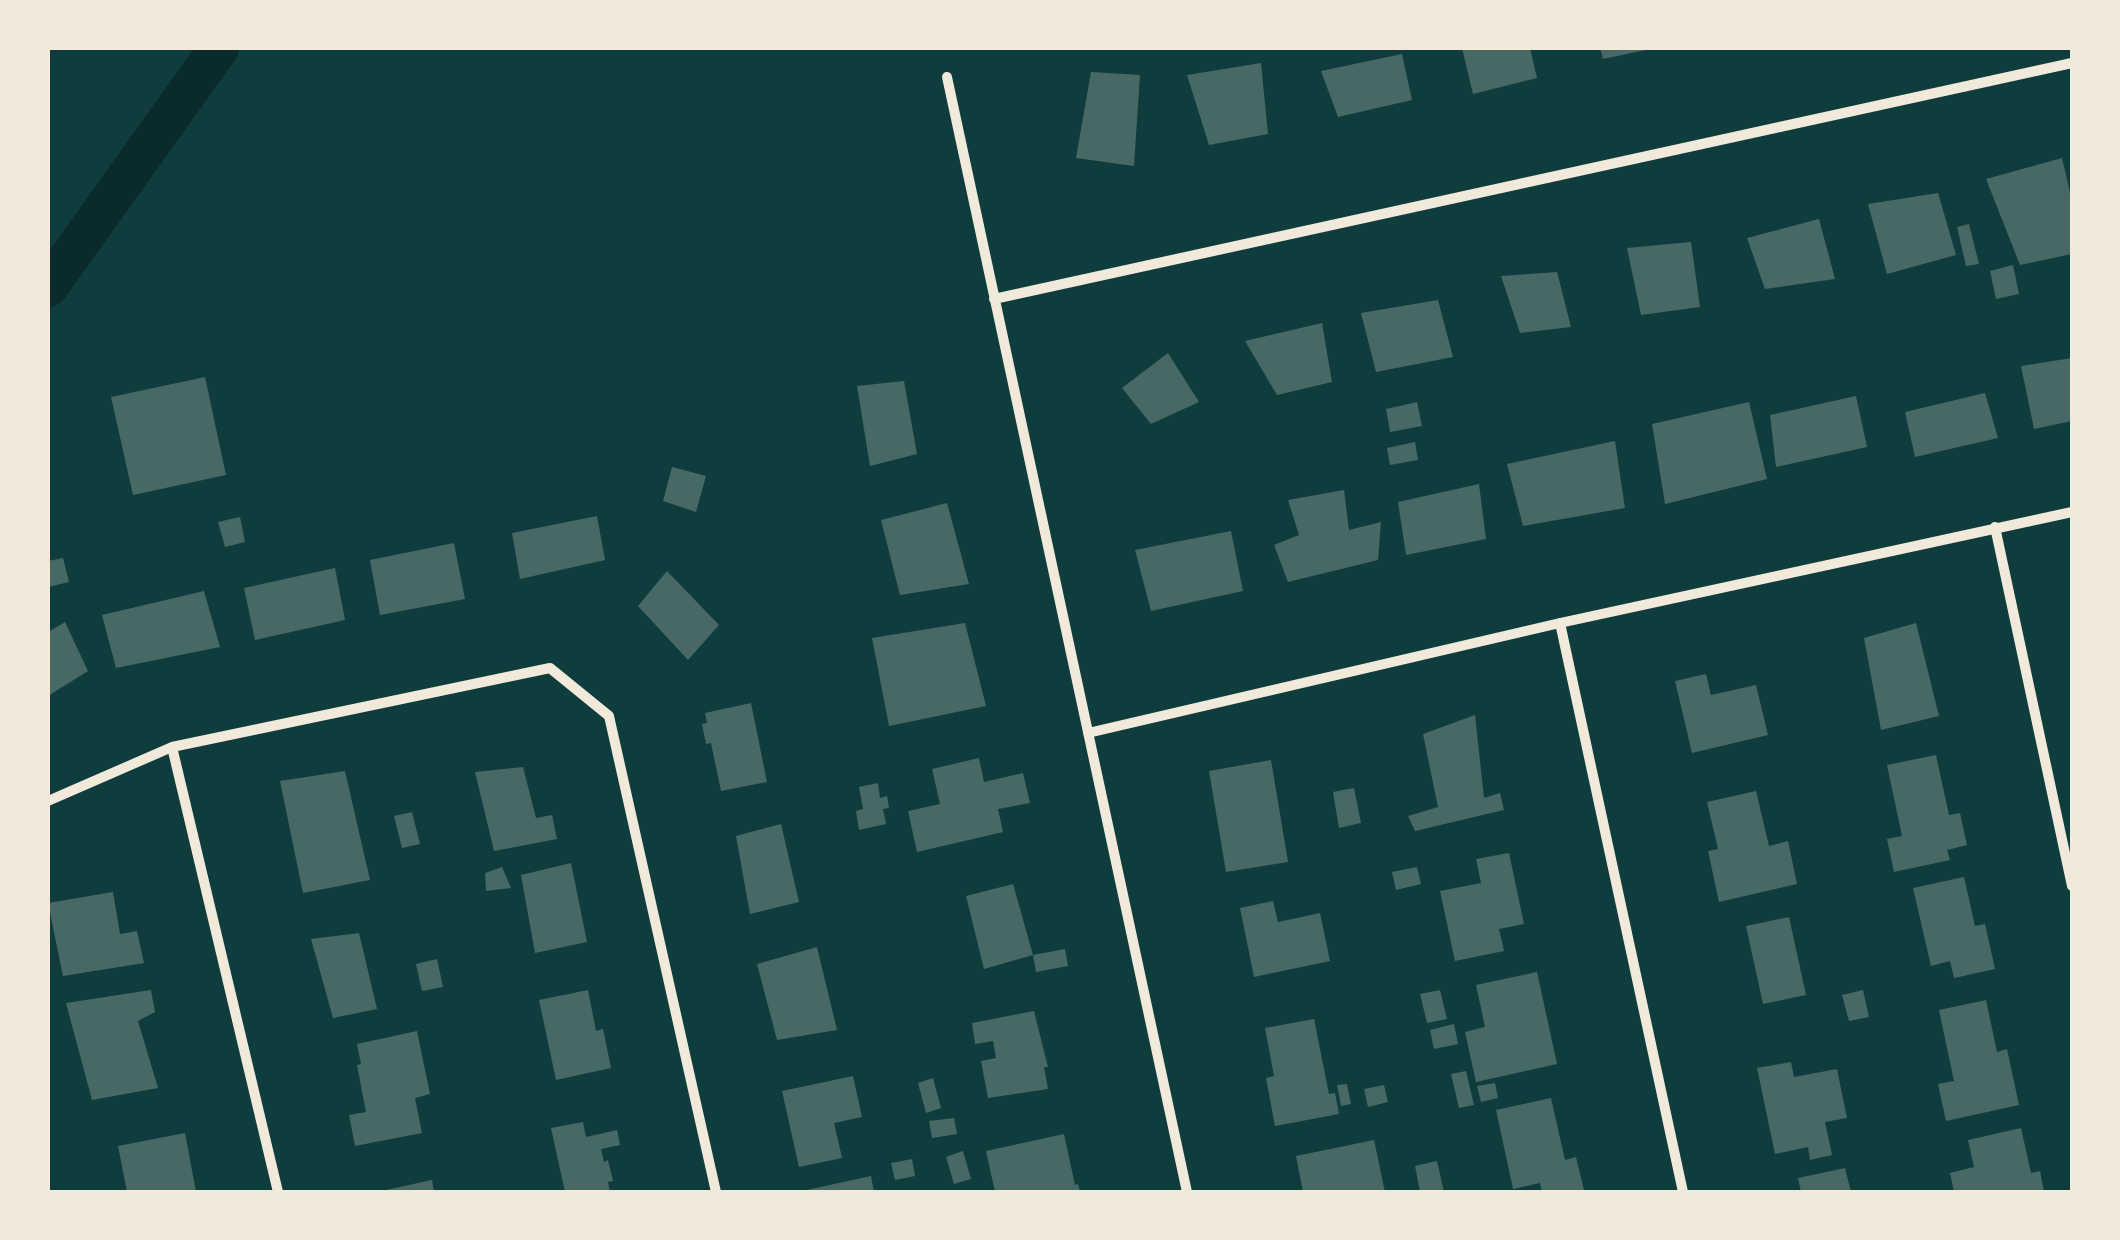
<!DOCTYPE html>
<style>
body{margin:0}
#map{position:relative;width:2120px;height:1240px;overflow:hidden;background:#0f3d3e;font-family:Mulish,sans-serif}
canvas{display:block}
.frame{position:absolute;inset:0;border:50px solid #f1e9da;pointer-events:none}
</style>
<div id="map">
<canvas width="2120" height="1240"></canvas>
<div class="frame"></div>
</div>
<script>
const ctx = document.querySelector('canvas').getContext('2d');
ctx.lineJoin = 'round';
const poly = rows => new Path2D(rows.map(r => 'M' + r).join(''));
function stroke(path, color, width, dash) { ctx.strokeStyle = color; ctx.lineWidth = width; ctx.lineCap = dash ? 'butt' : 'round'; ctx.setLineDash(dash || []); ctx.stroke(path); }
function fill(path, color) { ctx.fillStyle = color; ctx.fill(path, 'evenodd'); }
stroke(poly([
 [48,287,219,48]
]), '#0a2a2b', 40);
fill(poly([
 [1462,48,1530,48,1537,78,1473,94],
 [1600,48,1649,48,1650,49,1603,59],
 [1402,54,1412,100,1338,117,1321,71],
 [1261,63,1268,134,1209,145,1187,75],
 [1091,72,1140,75,1134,166,1076,158],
 [2062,158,2072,201,2072,254,2020,265,1986,179],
 [1938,193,1956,255,1887,274,1868,204],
 [1819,219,1835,279,1765,289,1747,238],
 [1969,224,1979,264,1966,266,1957,227],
 [1691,242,1700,307,1641,315,1627,248],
 [2013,265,2019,294,1996,299,1990,271],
 [1557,272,1571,327,1520,333,1501,276],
 [1438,300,1453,357,1376,372,1361,313],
 [1322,323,1332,382,1277,395,1245,341],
 [1168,353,1199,402,1151,424,1122,388],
 [2072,358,2072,421,2034,429,2021,366],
 [205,377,226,475,133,495,111,397],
 [904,381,917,454,870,466,857,386],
 [1985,393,1998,438,1915,457,1905,412],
 [1856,396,1867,447,1776,467,1770,415],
 [1417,402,1422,426,1390,432,1386,409],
 [1749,402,1767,479,1665,504,1652,424],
 [1615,441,1625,508,1523,526,1507,464],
 [1415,442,1418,460,1390,465,1387,448],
 [672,467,706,476,696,512,663,501],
 [1479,484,1486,539,1406,555,1398,502],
 [1344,490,1349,530,1381,522,1378,560,1288,582,1274,545,1299,535,1288,500],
 [947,503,969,584,900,595,881,520],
 [597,516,605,560,520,579,512,533],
 [240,517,245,542,225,547,218,522],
 [1231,531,1243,591,1151,611,1135,550],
 [454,543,465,599,380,615,370,560],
 [63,558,69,582,48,587,48,561],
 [335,568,345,620,255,640,244,588],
 [667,571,719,625,688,660,638,606],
 [204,591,220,647,116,668,102,615],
 [65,622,88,671,48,696,48,632],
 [965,623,986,706,889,726,872,638],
 [1916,623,1939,716,1881,730,1864,638],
 [1706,674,1711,695,1756,685,1768,735,1692,753,1675,681],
 [751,703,767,782,721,791,711,743,706,744,702,724,707,723,705,713],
 [1475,715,1484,798,1500,793,1504,810,1415,831,1408,816,1438,807,1423,734],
 [1936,755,1949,815,1960,813,1967,845,1947,850,1950,860,1894,872,1887,839,1902,836,1887,765],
 [979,758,984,782,1023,773,1030,803,998,809,1003,832,917,852,908,811,940,804,932,769],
 [1271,760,1288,862,1226,872,1209,771],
 [523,767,536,818,552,815,557,839,494,851,475,772],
 [345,771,370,880,303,893,280,781],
 [878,783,880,798,887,796,889,808,883,809,886,824,859,830,856,811,863,809,859,787],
 [1354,788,1361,823,1339,828,1333,792],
 [1756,791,1769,846,1788,841,1797,884,1719,902,1708,851,1718,849,1707,802],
 [412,812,420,844,402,848,394,816],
 [781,824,799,902,750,914,736,836],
 [1509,853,1524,924,1499,929,1504,951,1455,961,1440,891,1481,883,1476,859],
 [571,863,587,942,535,953,521,875],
 [502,867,511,888,486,891,485,873],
 [1417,867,1421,884,1396,890,1392,872],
 [1964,877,1975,926,1985,924,1995,969,1954,978,1950,961,1931,966,1913,888],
 [1013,884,1033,955,984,969,966,896],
 [113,892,120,934,137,931,144,963,63,976,48,903],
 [1273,901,1278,922,1320,913,1330,961,1254,977,1240,908],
 [1789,917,1806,995,1763,1004,1746,926],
 [359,933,377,1009,333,1018,311,939],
 [817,947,837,1030,777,1040,757,964],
 [1065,949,1068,966,1036,972,1033,955],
 [437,959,443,987,422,991,416,964],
 [1537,972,1557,1064,1476,1082,1465,1032,1485,1027,1476,985],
 [151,990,155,1012,138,1021,158,1088,92,1100,66,1003],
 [588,990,596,1031,603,1029,611,1068,556,1080,539,1000],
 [1440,990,1447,1019,1427,1023,1420,994],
 [1863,990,1869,1017,1849,1021,1842,995],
 [1986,1000,1997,1052,2007,1049,2019,1105,1946,1121,1938,1084,1954,1081,1939,1010],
 [1034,1011,1048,1067,1044,1067,1048,1089,988,1098,981,1061,996,1058,993,1041,975,1044,972,1023],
 [1314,1019,1329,1094,1335,1093,1339,1114,1275,1126,1266,1078,1274,1076,1265,1028],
 [1454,1024,1458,1044,1434,1049,1430,1030],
 [417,1031,430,1094,415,1098,422,1133,355,1146,349,1115,366,1112,357,1065,361,1064,357,1044],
 [1791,1062,1794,1077,1837,1069,1847,1118,1825,1122,1832,1155,1810,1160,1808,1147,1775,1154,1757,1068],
 [1466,1071,1474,1105,1459,1108,1451,1074],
 [853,1076,862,1117,834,1123,842,1158,799,1167,782,1091],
 [933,1078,941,1108,926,1113,918,1083],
 [1495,1083,1498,1098,1481,1102,1477,1086],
 [1347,1084,1351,1104,1341,1106,1337,1085],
 [1384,1085,1388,1102,1368,1107,1364,1089],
 [1551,1098,1565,1160,1576,1157,1584,1190,1542,1192,1540,1183,1513,1189,1496,1110],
 [954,1118,957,1134,932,1138,929,1121],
 [583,1122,586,1137,617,1130,620,1145,601,1149,604,1162,608,1160,613,1181,608,1182,610,1192,565,1192,551,1128],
 [2021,1128,2031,1173,2040,1171,2044,1192,1954,1192,1950,1173,1974,1167,1968,1140],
 [185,1133,196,1192,127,1192,118,1146],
 [1064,1134,1075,1185,1078,1184,1080,1192,995,1192,986,1151],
 [1374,1140,1385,1192,1303,1192,1296,1156],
 [963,1151,971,1179,954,1184,946,1157],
 [912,1159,915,1176,895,1180,891,1163],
 [1437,1161,1444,1192,1420,1192,1415,1166],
 [1845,1168,1851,1192,1801,1192,1798,1178],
 [871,1176,874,1192,802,1192,802,1191],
 [432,1180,434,1192,381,1192,381,1191]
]), '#486865');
stroke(poly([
 [947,77,1187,1192],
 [994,299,2072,63],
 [1995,527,2072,886],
 [1560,623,1683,1192],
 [1088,733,1560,623,2072,512],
 [172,747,278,1192],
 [48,801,172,747,550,668,609,716,716,1192]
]), '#f1e9da', 10);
</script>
